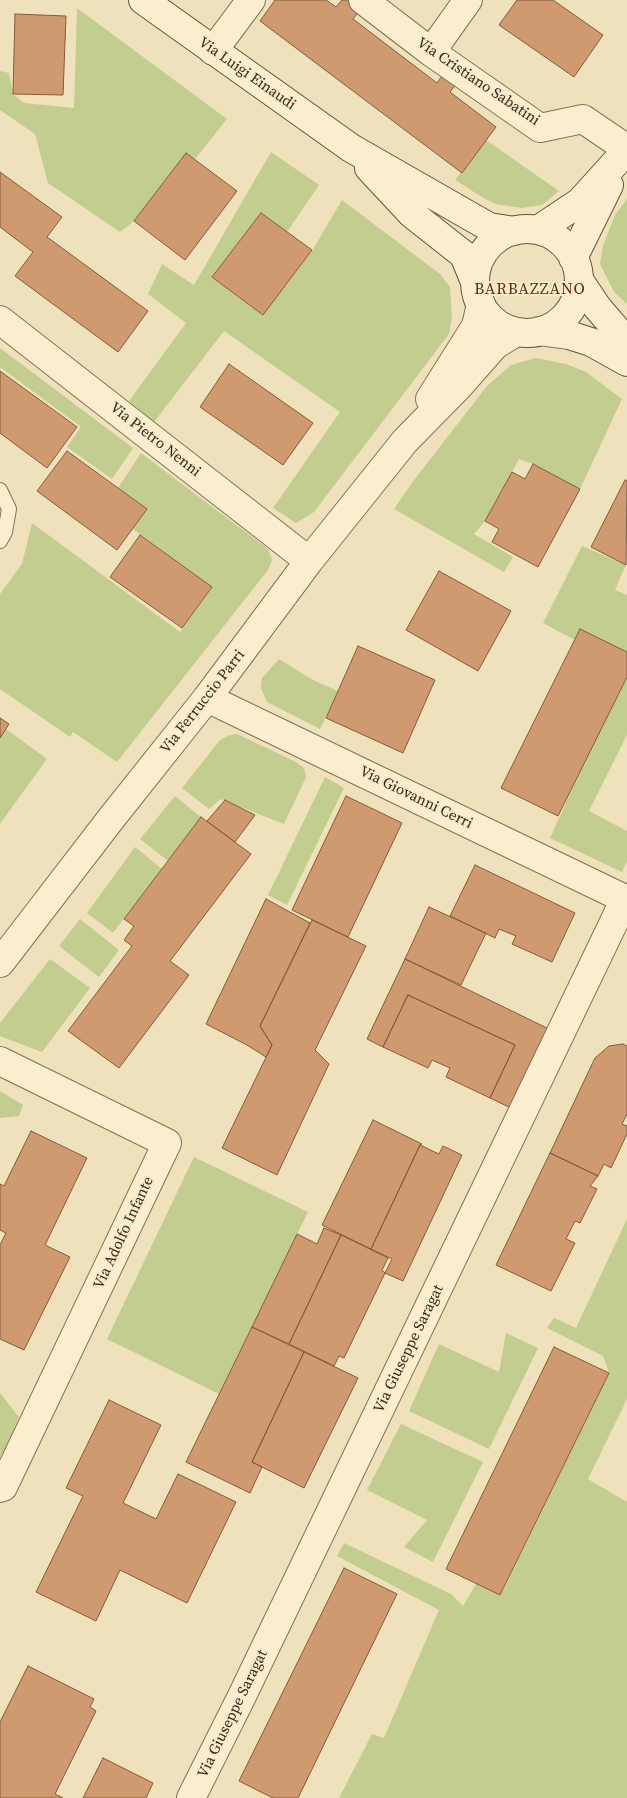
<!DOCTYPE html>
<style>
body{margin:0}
canvas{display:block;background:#efe1bb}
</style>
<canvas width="627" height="1798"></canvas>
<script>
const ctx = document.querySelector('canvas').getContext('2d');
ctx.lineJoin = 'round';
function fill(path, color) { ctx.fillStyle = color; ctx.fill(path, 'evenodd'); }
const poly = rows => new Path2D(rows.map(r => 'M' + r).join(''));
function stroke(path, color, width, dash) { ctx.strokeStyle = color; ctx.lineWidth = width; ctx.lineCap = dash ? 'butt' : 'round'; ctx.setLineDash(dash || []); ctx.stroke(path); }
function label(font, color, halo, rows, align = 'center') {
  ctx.font = font + ' "Source Serif 4",serif'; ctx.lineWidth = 4; ctx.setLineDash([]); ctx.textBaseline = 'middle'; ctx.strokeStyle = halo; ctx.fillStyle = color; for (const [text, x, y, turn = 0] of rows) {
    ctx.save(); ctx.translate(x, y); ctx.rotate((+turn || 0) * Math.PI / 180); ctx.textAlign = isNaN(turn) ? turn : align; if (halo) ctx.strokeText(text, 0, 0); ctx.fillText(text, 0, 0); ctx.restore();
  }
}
fill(poly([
 [77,8,227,119,195,159,186,153,134,221,120,232,48,183,35,134,0,110,0,71,9,73,13,94,24,103,74,108],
 [486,140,559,191,542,205,521,208,496,204,485,199,455,180],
 [271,152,319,185,287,232,261,213,212,277,263,315,312,251,342,200,440,274,450,287,452,316,449,334,314,512,296,523,273,508,340,412,224,331,154,422,129,401,186,323,148,294,162,264,194,285],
 [627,199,627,304,614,292,600,264,603,245,615,215],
 [0,348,133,448,112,479,67,447,81,427,0,367],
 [536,358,566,364,586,372,622,399,580,489,533,464,519,459,485,521,474,534,513,557,504,572,394,509,414,480,487,386,511,365],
 [141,453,268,549,272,560,268,570,117,762,73,732,70,737,0,689,0,594,22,564,32,523,180,632,212,587,133,529,147,509,118,488],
 [582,546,626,565,615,590,627,595,627,652,581,629,575,640,543,623],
 [279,659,313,680,338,691,320,729,267,702,261,688,262,678],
 [627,677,627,735,589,811,627,831,627,861,622,872,550,838,584,763],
 [6,729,47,759,0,824,0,738],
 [237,734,296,762,304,768,306,777,284,824,221,799,209,809,182,788,220,740,230,735],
 [325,777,344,788,287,905,268,895],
 [175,796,201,817,168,861,140,839],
 [135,847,162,869,113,933,87,913],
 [80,919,119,950,99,977,59,946],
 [50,959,90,988,42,1052,0,1036,0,1023],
 [0,1091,23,1105,19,1116,0,1118],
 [194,1157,308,1212,219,1394,107,1339],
 [627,1219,627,1399,588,1479,627,1502,627,1798,339,1798,372,1734,384,1738,439,1610,337,1556,344,1543,451,1594,463,1606,476,1584,501,1595,609,1373,603,1356,547,1328,554,1318,576,1328],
 [506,1333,538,1348,489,1449,409,1411,439,1344,499,1372],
 [0,1393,19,1417,7,1449,0,1456],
 [401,1424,483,1462,433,1562,404,1547,427,1520,367,1490]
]), '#c3cd8f');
const building = poly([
 [275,0,326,0,336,7,342,0,346,0,360,10,353,19,437,83,444,73,457,83,450,92,496,127,462,173,260,21,275,0],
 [517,0,553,0,603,35,574,77,499,25,517,0],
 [15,14,66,16,63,95,13,94,15,14],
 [186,153,237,191,185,260,134,221,186,153],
 [0,172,62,217,47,237,148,311,118,352,15,276,33,252,0,227,0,172],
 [261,213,312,250,263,315,212,277,261,213],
 [229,364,313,423,283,465,200,407,229,364],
 [0,371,77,427,47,468,0,433,0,371],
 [67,451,147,509,117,550,37,491,67,451],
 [533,464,580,489,538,567,492,542,499,529,485,521,512,472,525,479,533,464],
 [625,480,627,481,626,565,591,547,625,480],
 [140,535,212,587,182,628,110,577,140,535],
 [439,571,511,611,478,671,406,630,439,571],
 [580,629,627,652,627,677,558,816,501,788,580,629],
 [358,646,435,680,403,753,326,718,358,646],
 [0,718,9,724,0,738,0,718],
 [346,796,402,823,348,937,292,910,346,796],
 [225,800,255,815,235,842,207,821,225,800],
 [201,817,251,854,170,961,189,975,119,1068,68,1031,132,946,124,940,134,926,124,919,201,817],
 [475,865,575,913,552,962,512,944,516,936,499,929,495,938,450,916,475,865],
 [266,899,310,923,260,1026,272,1045,266,1057,247,1045,206,1024,266,899],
 [429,907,486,933,461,985,405,959,429,907],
 [312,920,366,946,315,1050,329,1064,277,1175,222,1148,272,1045,260,1026,312,920],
 [405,959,549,1029,511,1108,490,1098,515,1045,408,995,383,1047,367,1039,405,959],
 [408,995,515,1045,490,1098,446,1077,450,1068,432,1060,428,1068,383,1047,408,995],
 [623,1044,627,1046,627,1114,622,1124,627,1126,627,1134,611,1168,604,1164,598,1176,550,1153,595,1058,609,1046,623,1044],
 [373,1120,422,1144,420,1145,371,1249,322,1225,373,1120],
 [31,1131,87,1158,45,1245,70,1257,24,1350,0,1339,0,1245,6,1233,0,1230,0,1184,4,1186,31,1131],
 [420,1145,439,1154,443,1146,462,1155,403,1281,385,1273,392,1259,371,1249,420,1145],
 [550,1153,598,1176,590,1186,597,1189,580,1223,575,1221,566,1239,575,1243,551,1291,496,1265,550,1153],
 [324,1228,341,1235,289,1344,252,1327,297,1234,317,1244,324,1228],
 [341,1235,388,1258,382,1270,385,1273,344,1358,339,1356,334,1366,289,1344,341,1235],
 [252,1327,304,1352,252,1462,262,1467,250,1493,186,1462,252,1327],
 [554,1347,609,1373,500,1595,446,1569,554,1347],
 [304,1352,358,1378,304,1488,252,1462,304,1352],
 [109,1400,161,1425,123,1503,156,1519,178,1474,236,1502,187,1603,120,1570,96,1621,36,1592,83,1496,66,1488,109,1400],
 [344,1568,397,1594,298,1798,273,1798,239,1781,344,1568],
 [28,1666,94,1699,90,1707,96,1711,55,1794,63,1798,0,1798,0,1722,28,1666],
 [103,1758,153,1783,146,1798,83,1798,103,1758]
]);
fill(building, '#cf9a6f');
stroke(building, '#865a3a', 1);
const lane = poly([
 [0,490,9,509,5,532,0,541]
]);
const street = poly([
 [363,0,431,52,540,128,583,119,627,149],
 [213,51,251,0],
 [431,52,468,0],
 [0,320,309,561],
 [430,399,476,326,481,304],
 [0,963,110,820,207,698,309,561,405,441,458,387,495,345,516,332],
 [0,1061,167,1143,3,1487,0,1488],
 [191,1798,241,1698,625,899,207,698]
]);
const secondary = poly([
 [143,0,351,148,489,227,515,231],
 [369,168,412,214,464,255,475,282],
 '475 281a52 52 0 1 1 104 0a52 52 0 1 1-104 0Z',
 [538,230,580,202,627,150],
 [573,258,609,185],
 [579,280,597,307,627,342],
 [539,331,569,335,591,342,627,362]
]);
stroke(lane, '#867155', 16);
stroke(street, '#867155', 30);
stroke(secondary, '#685238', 30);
stroke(lane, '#faeece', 14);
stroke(street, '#faeece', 28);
stroke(secondary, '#faeece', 28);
label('15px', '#35281a', '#f6ebcb', [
 ["Via Luigi Einaudi",247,74,35],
 ["Via Cristiano Sabatini",478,82,34],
 ["Via Pietro Nenni",155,440,38],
 ["Via Ferruccio Parri",203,702,-52],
 ["Via Giovanni Cerri",416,798,26],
 ["Via Adolfo Infante",124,1233,-65],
 ["Via Giuseppe Saragat",409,1349,-64],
 ["Via Giuseppe Saragat",233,1714,-64]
]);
ctx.letterSpacing = '1px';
label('16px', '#632a18', '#f6ebcb', [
 ["BARBAZZANO",530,290]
]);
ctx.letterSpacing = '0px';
</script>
